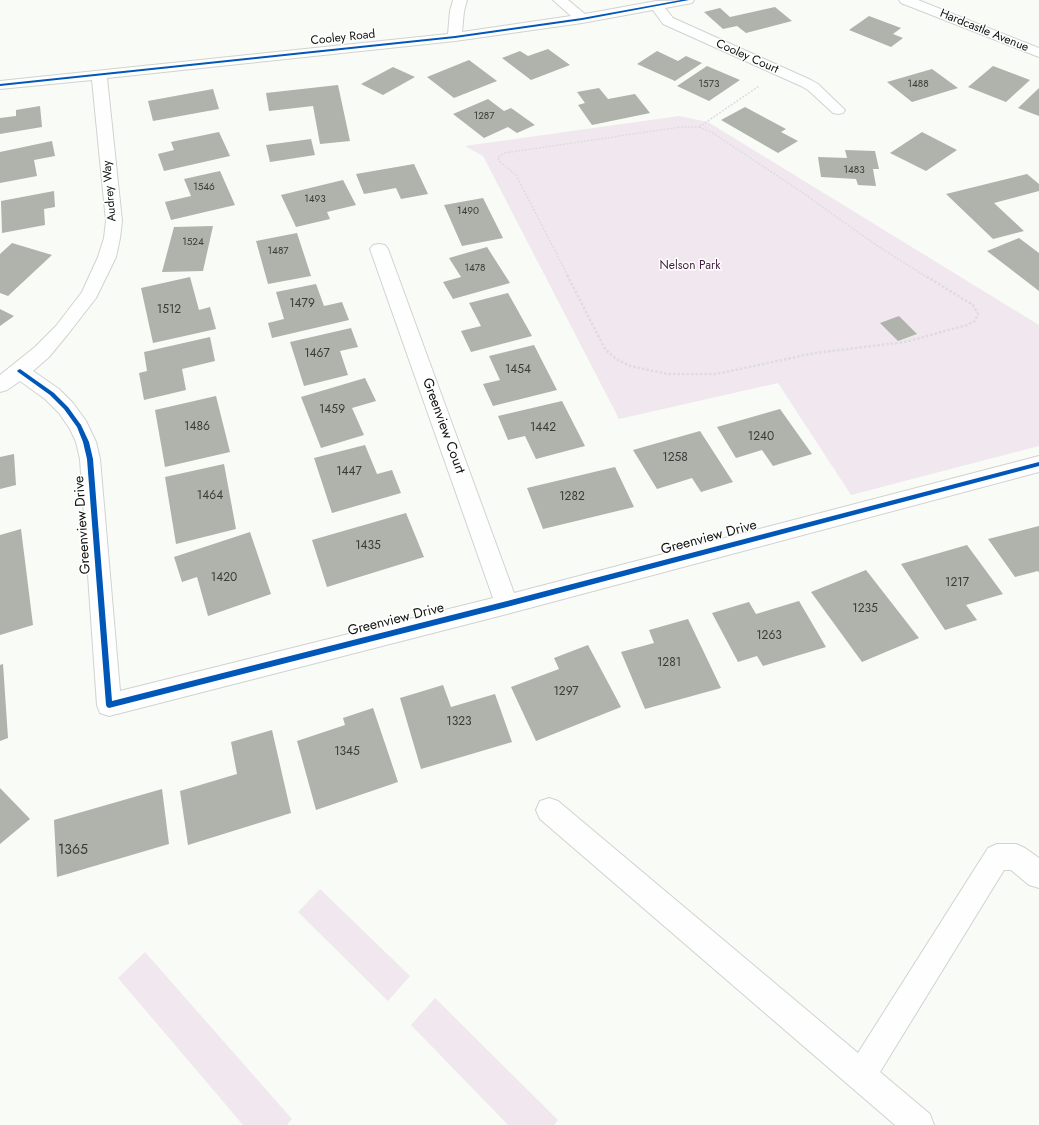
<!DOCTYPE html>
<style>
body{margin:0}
canvas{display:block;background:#f8fbf6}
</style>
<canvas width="1039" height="1125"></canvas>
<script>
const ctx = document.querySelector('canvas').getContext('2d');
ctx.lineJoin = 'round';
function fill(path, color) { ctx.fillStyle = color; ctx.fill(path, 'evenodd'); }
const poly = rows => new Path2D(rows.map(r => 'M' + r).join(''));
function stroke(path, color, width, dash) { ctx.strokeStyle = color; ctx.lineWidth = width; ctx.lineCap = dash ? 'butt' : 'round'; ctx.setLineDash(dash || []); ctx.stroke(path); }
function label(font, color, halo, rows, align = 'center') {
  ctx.font = font + ' Jost,sans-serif'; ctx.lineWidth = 3; ctx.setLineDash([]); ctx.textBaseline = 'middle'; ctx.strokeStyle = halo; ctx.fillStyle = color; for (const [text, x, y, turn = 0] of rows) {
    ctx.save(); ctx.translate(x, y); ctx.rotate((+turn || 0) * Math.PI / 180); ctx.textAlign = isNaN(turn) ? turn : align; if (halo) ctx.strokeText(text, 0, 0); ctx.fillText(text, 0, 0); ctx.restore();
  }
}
fill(poly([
 [679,116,708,122,1039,325,1039,446,851,495,778,383,619,419,483,156,465,146],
 [320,889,410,976,388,1001,298,912],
 [145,952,292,1119,287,1125,243,1125,118,978],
 [435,998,558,1120,554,1125,508,1125,411,1025]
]), '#f1e8ef');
fill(poly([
 [775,7,792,21,746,33,737,26,723,29,704,12,720,8,730,17],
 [869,16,901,28,893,34,903,38,891,47,849,30],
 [548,49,570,65,531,80,502,58,520,51,528,56],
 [657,51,678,61,686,56,702,63,675,81,637,64],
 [469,60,497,81,454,98,427,77],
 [707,66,740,80,709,101,677,86],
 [993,66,1030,80,1006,102,968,87],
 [393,67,415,77,383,95,361,84],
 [932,69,958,88,912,102,887,82],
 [338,85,350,141,320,144,313,106,269,111,266,93],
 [599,88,608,99,635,94,650,113,592,125,578,105,585,103,577,92],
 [1039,88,1039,116,1018,108],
 [213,89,219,109,153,121,148,101],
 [488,99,504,111,511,108,535,125,517,133,508,127,484,138,453,114],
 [40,106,42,127,0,134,0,118,16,116,16,110],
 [745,107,786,129,781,132,798,141,778,153,721,120],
 [219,132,230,156,164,171,158,154,174,150,171,142],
 [922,132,957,150,926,171,890,153],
 [311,139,315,155,270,162,266,145],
 [52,141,55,156,34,160,37,176,0,183,0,152],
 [845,150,875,151,879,169,873,169,876,186,858,185,856,179,821,177,818,157,847,158],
 [414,164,428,194,401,199,396,188,364,194,356,174],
 [220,171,235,205,171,220,165,202,191,196,184,179],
 [1027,174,1039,184,1039,191,994,203,1024,231,993,239,946,194],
 [343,180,356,205,327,212,330,219,296,227,281,195],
 [54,191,55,207,44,209,45,225,2,233,1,201],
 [483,198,503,238,462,246,444,205],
 [213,226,203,271,162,272,174,227],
 [297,233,311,276,268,284,256,241],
 [1019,238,1039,253,1039,291,987,251],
 [12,243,52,255,8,296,0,293,0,254],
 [487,247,510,283,453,299,443,282,461,277,449,258],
 [190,277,199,310,210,307,216,329,153,343,141,288],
 [316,284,324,306,342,302,349,320,272,338,268,323,284,319,276,292],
 [508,293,532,336,471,352,461,331,481,326,469,303],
 [0,309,14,316,0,326],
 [899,316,917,334,898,341,880,323],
 [351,328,358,347,340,351,348,375,304,386,290,342],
 [210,337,215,361,182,369,186,390,144,400,139,373,147,371,144,352],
 [534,345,557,390,493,406,483,384,500,380,489,356],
 [365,378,376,401,352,408,364,435,321,448,301,397],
 [216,396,230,452,165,467,155,410],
 [562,401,585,446,536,459,525,436,508,440,498,416],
 [780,409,812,454,773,466,762,450,736,458,717,427],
 [700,431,733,482,701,492,692,478,657,489,633,450],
 [365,445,377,474,392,470,401,493,332,513,314,458],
 [14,454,16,485,0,489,0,457],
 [224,464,236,529,176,544,165,477],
 [615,467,634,507,543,529,527,488],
 [406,513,424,557,327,587,312,540],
 [1039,526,1039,573,1038,571,1015,577,988,539],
 [21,529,33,625,0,635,0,535],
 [250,532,271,594,208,616,197,577,182,582,174,557],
 [967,545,1003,594,966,605,977,620,945,630,901,564],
 [866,570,919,638,862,662,811,592],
 [799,601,826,647,763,666,757,656,738,662,712,613,749,602,756,614],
 [688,619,721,688,645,709,621,652,654,643,649,630],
 [588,645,621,707,536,741,511,687,559,669,554,658],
 [3,664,8,738,0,741,0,665],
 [443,685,451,707,495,694,512,742,421,769,400,698],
 [373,708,398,782,316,810,297,741,345,725,343,718],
 [272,730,291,813,188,845,180,791,237,774,231,742],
 [0,788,30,819,0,844],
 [162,789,169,844,57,877,54,820]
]), '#afb3ab');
const minor = poly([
 [453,0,467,0,464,11,462,32,571,16,553,0,568,0,585,14,656,1,694,0,692,3,665,8,673,18,811,80,818,84,845,110,843,113,838,114,833,113,808,90,801,86,663,24,653,10,582,23,455,41,107,78,122,221,120,238,116,257,96,298,68,334,49,357,33,371,59,389,73,403,86,421,96,442,100,459,120,691,493,598,370,249,373,245,379,244,385,245,388,249,514,593,1039,456,1039,472,507,614,109,716,100,713,97,705,80,459,76,442,70,429,59,413,45,399,20,381,7,390,0,392,0,375,35,347,56,326,82,292,98,257,104,238,106,221,92,80,0,89,0,81,448,34,450,11,453,0],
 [899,0,918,0,1039,48,1039,57,901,3,899,0],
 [549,798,558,801,858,1053,988,848,997,844,1016,844,1025,848,1039,858,1039,888,1029,885,1011,870,1004,870,880,1072,930,1114,934,1125,895,1125,540,819,536,810,540,801,549,798]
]);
stroke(minor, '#d0d3cf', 2);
stroke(poly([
 [699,127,713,133,800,191,876,245,925,276],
 [699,127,759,86],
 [568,276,516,175,499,161,498,157,505,153,680,127,699,127]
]), '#dcdddc', 1.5, [2, 1.5]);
stroke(poly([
 [567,275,605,349,616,359,630,366,668,374,716,374,815,353,905,342,967,325,975,321,978,314,973,305,924,275]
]), '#dcdddc', 2.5, [2.5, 2]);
fill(minor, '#fefefe');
fill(poly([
 [681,0,689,0,582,20,455,38,0,86,0,84,455,36,582,18,681,0],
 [20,369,54,393,68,407,81,425,89,442,93,459,112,701,507,601,1039,462,1039,466,507,607,109,708,107,707,106,705,87,459,83,442,77,427,64,409,50,395,18,372,17,371,18,370,20,369]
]), '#0057b8');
label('10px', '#383b37', null, [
 ["1573",709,85],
 ["1488",918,85],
 ["1287",484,117],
 ["1483",854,171],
 ["1546",204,188],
 ["1493",315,200],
 ["1490",468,212],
 ["1524",193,243],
 ["1487",278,252],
 ["1478",475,269]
]);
label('12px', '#111310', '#fff', [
 ["Hardcastle Avenue",984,31,22],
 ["Cooley Road",343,38,-6],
 ["Cooley Court",747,57,24],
 ["Audrey Way",110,191,-95]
]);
label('12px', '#421e3f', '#fff', [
 ["Nelson Park",690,266]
]);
label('12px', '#383b37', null, [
 ["1479",302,304],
 ["1512",169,310],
 ["1467",317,354],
 ["1454",518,370],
 ["1459",332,410],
 ["1486",197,427],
 ["1442",543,428],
 ["1240",761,437],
 ["1258",675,458],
 ["1447",349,472],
 ["1464",210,496],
 ["1282",572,497],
 ["1435",368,546],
 ["1420",224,578],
 ["1217",957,583],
 ["1235",865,609],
 ["1263",769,636],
 ["1281",669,663],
 ["1297",566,692],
 ["1323",459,722],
 ["1345",347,752]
]);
label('14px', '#111310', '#fff', [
 ["Greenview Court",443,426,70],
 ["Greenview Drive",83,525,-94],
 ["Greenview Drive",709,538,-15],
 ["Greenview Drive",396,620,-14]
]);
label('14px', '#383b37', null, [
 ["1365",73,851]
]);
</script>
